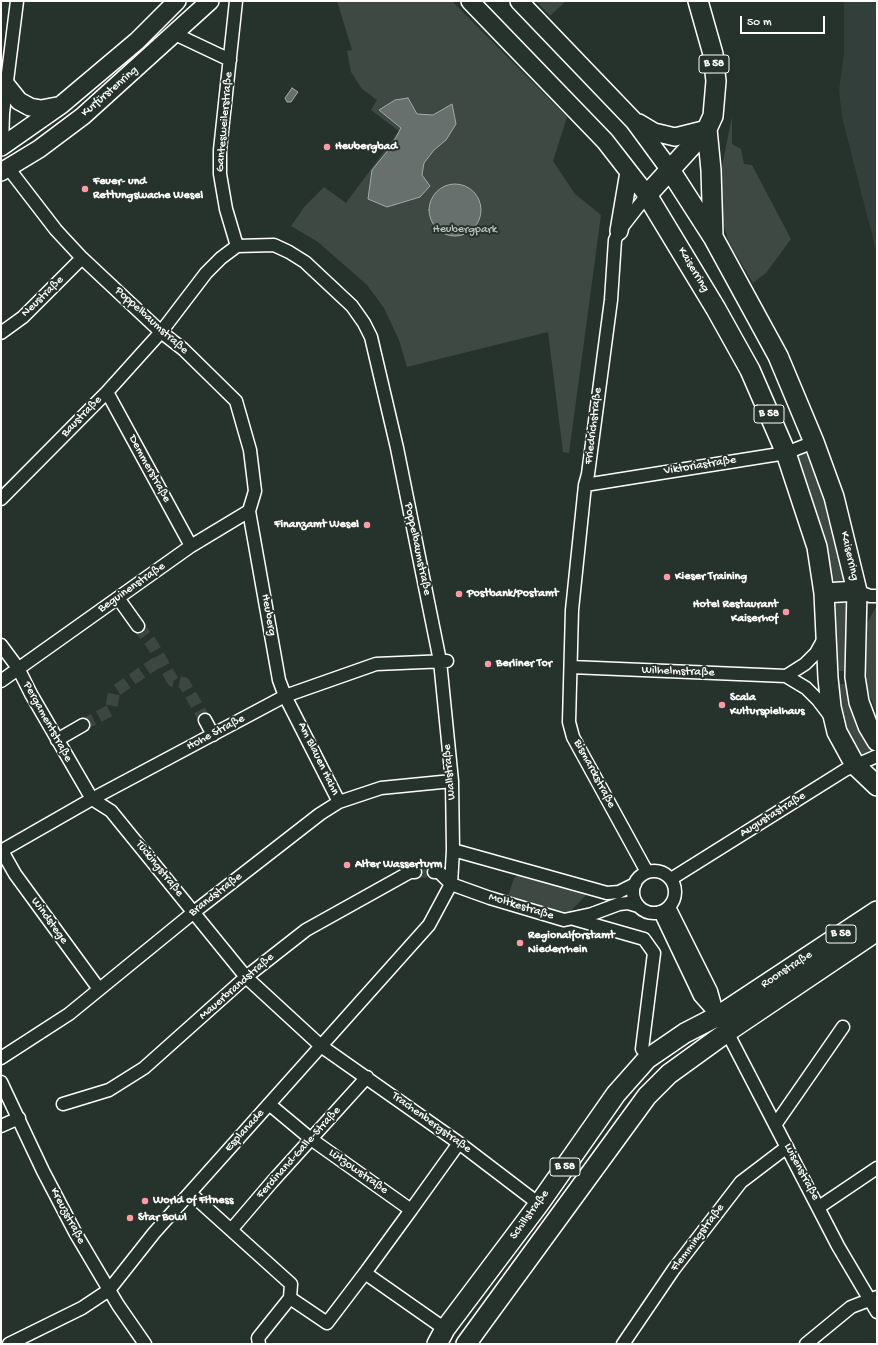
<!DOCTYPE html>
<meta charset="utf-8">
<style>
body{margin:0}
#map{position:relative;width:878px;height:1345px;overflow:hidden;background:#26332d;font-family:"Gochi Hand",sans-serif}
canvas{display:block}
.frame{position:absolute;inset:0;border:2px solid #fff;pointer-events:none}
.scale{position:absolute;left:740px;top:16px;width:85px;height:18px;box-sizing:border-box;border:2px solid #fff;border-top:0;padding-left:5px;font-size:12px;line-height:14px;white-space:nowrap;color:#fff;-webkit-text-stroke:3px #26332d;paint-order:stroke}
</style>
<div id="map">
<canvas width="878" height="1345"></canvas>
<div class="frame"></div>
<div class="scale">50 m</div>
</div>
<script>
const ctx = document.querySelector('canvas').getContext('2d');
ctx.lineJoin = 'round';
function fill(path, color) { ctx.fillStyle = color; ctx.fill(path, 'evenodd'); }
const poly = rows => new Path2D(rows.map(r => 'M' + r).join(''));
function stroke(path, color, width, dash) { ctx.strokeStyle = color; ctx.lineWidth = width; ctx.lineCap = dash ? 'butt' : 'round'; ctx.setLineDash(dash || []); ctx.stroke(path); }
function label(font, color, halo, rows, align = 'center') {
  ctx.font = font + ' "Gochi Hand",sans-serif'; ctx.lineWidth = 4; ctx.setLineDash([]); ctx.textBaseline = 'middle'; ctx.strokeStyle = halo; ctx.fillStyle = color; for (const [text, x, y, turn = 0] of rows) {
    ctx.save(); ctx.translate(x, y); ctx.rotate((+turn || 0) * Math.PI / 180); ctx.textAlign = isNaN(turn) ? turn : align; if (halo) ctx.strokeText(text, 0, 0); ctx.fillText(text, 0, 0); ctx.restore();
  }
}
fill(poly([
 [844,1,877,1,877,254,842,117,839,90,844,53]
]), '#333f3a');
fill(poly([
 [337,1,452,1,567,117,553,161,575,194,601,215,569,453,563,452,548,332,407,367,399,340,384,308,367,285,318,242,291,226,305,206,324,187,346,203,399,131,371,110,377,100,362,89,351,72,347,51,352,50],
 [536,1,566,1,550,16],
 [732,117,732,144,741,149,744,164,752,165,791,239,766,273,753,283,729,243,720,213,721,171],
 [803,454,812,454,849,584,836,582,830,576,796,461,798,457],
 [849,596,848,671,835,671,833,605,834,597],
 [876,607,877,607,877,714,866,686,866,625],
 [836,684,850,684,873,748,872,752,868,754,860,755,846,732],
 [520,874,588,893,565,917,507,899,514,878]
]), '#3e4944');
const water = poly([
 [292,88,298,92,291,102,287,102,285,98,292,88],
 [408,98,417,114,433,115,452,104,456,124,446,140,434,150,424,163,422,175,430,186,420,197,387,207,368,199,372,170,390,148,401,128,379,110,395,100,408,98],
 '429 210a26 26 0 1 1 52 0a26 26 0 1 1-52 0Z'
]);
fill(water, '#67706c');
stroke(water, '#a4a9a7', 1);
stroke(poly([
 [138,626,152,644,173,681,184,683,205,720],
 [83,725,111,710,114,692,160,660],
 [415,872,434,872]
]), '#3c4742', 12, [12, 6]);
const street = poly([
 [236,1,220,150,220,174,226,209,237,246],
 [175,34,230,60],
 [2,146,3,113,17,1],
 [647,195,619,231,615,240,611,300,588,474,585,485,572,610,569,722,573,737,647,872],
 [1,333,23,317,82,258],
 [107,392,191,546],
 [585,485,786,453,814,442],
 [1,499,107,392,161,332,206,273,221,258,237,246],
 [249,511,279,680,285,696,339,802],
 [857,591,870,596,877,596],
 [118,598,138,626],
 [1,645,18,668,31,694,92,799,111,811,246,977,321,1046,459,1143,539,1204],
 [571,667,786,676,806,688,818,700,831,717],
 [786,676,805,664,816,653,825,637],
 [1,681,191,546,249,511,255,491,250,450,236,401,183,349,161,332,82,258,56,230,9,169],
 [205,720,213,735],
 [57,740,83,725],
 [453,850,607,893,619,892,635,884],
 [1,851,92,799,285,696,376,664,447,661],
 [2,851,15,874,99,989],
 '633 892a21 21 0 1 1 42 0a21 21 0 1 1-42 0Z',
 [434,872,439,872,451,884,490,898,564,920,592,914,619,904,628,903,638,906],
 [671,879,845,770,877,756],
 [669,907,711,991,718,1016],
 [660,912,700,996,716,1014],
 [574,919,644,939,654,953,642,1049],
 [727,1032,838,1246,877,1312],
 [1,1058,69,1014,194,912,320,814,339,802,381,788,452,781],
 [1,1082,43,1171,76,1234,118,1305,145,1344],
 [63,1104,109,1090,144,1068,246,977,306,930,410,872,415,872],
 [269,1104,311,1139,411,1210,365,1273],
 [775,1125,843,1027],
 [1,1126,19,1118],
 [190,1193,291,1284,290,1298,258,1338,259,1344],
 [819,1207,877,1168],
 [411,1210,459,1143],
 [231,1230,272,1182,367,1077],
 [290,1298,327,1323,365,1273,445,1329],
 [9,1344,82,1308,109,1290,154,1233,429,925,451,884,453,850,452,781,440,661,397,448,371,337,364,323,352,306,305,262,289,252,274,245,237,246],
 [623,1344,674,1269,741,1182,787,1147],
 [806,1344,851,1307,877,1297]
]);
const secondary = poly([
 [470,1,605,141,647,195],
 [519,1,634,121,670,170],
 [7,86,19,101,30,107,41,109,57,106],
 [639,123,654,132,675,137,707,129],
 [1,147,61,105,137,41,177,1],
 [1,172,39,149,83,116,210,1],
 [619,231,629,172]
]);
const primary = poly([
 [698,1,713,54,716,81,713,116,707,129,647,195,716,309,750,370,786,453,817,547,824,593,828,678,831,707,837,732,855,765,877,786],
 [707,129,711,170,713,236],
 [670,170,713,237,778,356,814,442,834,497,857,591,855,677,859,702,868,726,877,741],
 [824,593,857,591],
 [437,1344,445,1329,539,1204,616,1094,647,1059,685,1033,718,1016,877,911],
 [466,1344,647,1096,669,1074,727,1032,877,931]
]);
stroke(street, '#fff', 15);
stroke(secondary, '#fff', 20);
stroke(primary, '#fff', 22);
stroke(street, '#26332d', 12);
stroke(secondary, '#26332d', 17);
stroke(primary, '#26332d', 19);
for (const [x, y, r, color] of [
 [327,147,4,"#ff9aa2"],
 [85,189,4,"#ff9aa2"],
 [367,525,4,"#ff9aa2"],
 [667,577,4,"#ff9aa2"],
 [459,594,4,"#ff9aa2"],
 [786,612,4,"#ff9aa2"],
 [488,664,4,"#ff9aa2"],
 [722,705,4,"#ff9aa2"],
 [347,865,4,"#ff9aa2"],
 [520,943,4,"#ff9aa2"],
 [145,1201,4,"#ff9aa2"],
 [130,1218,4,"#ff9aa2"]
]) { const dot = new Path2D(); dot.arc(x, y, r, 0, 2 * Math.PI); ctx.fillStyle = color; ctx.fill(dot); stroke(dot, '#26332d', 1.5); }
for (const [x, y, w] of [
 [714,64,30],
 [769,414,30],
 [841,934,30],
 [565,1167,30]
]) { const box = new Path2D(); box.roundRect(x - w / 2, y - 9, w, 18, 3); ctx.fillStyle = '#26332d'; ctx.fill(box); stroke(box, '#fff', 1); }
label('bold 11px', '#fff', null, [
 ["B 58",714,64],
 ["B 58",769,414],
 ["B 58",841,934],
 ["B 58",565,1167]
]);
label('12px', '#fff', '#26332d', [
 ["Kurfürstenring",110,92,-41],
 ["Gantesweilerstraße",225,122,-85],
 ["Kaiserring",693,270,59],
 ["Neustraße",43,297,-44],
 ["Poppelbaumstraße",151,321,42],
 ["Baustraße",82,417,-46],
 ["Friedrichstraße",594,426,-83],
 ["Viktoriastraße",700,466,-9],
 ["Demmerstraße",149,469,61],
 ["Poppelbaumstraße",417,549,78],
 ["Kaiserring",849,556,77],
 ["Beguinenstraße",132,588,-35],
 ["Heuberg",268,615,80],
 ["Wilhelmstraße",678,672,2],
 ["Pergamentstraße",47,722,61],
 ["Hohe Straße",216,733,-28],
 ["Am Blauen Hahn",318,759,64],
 ["Wallstraße",450,772,-95],
 ["Bismarckstraße",594,774,62],
 ["Augustastraße",773,815,-32],
 ["Tückingstraße",159,869,51],
 ["Brandstraße",216,895,-38],
 ["Moltkestraße",521,907,17],
 ["Windstege",49,921,54],
 ["Roonstraße",787,970,-33],
 ["Mauerbrandstraße",237,987,-41],
 ["Trachenbergstraße",431,1123,36],
 ["Esplanade",245,1131,-48],
 ["Ferdinand-Galle-Straße",299,1153,-48],
 ["Lützowstraße",358,1172,35],
 ["Luisenstraße",801,1172,62],
 ["Schillstraße",530,1215,-54],
 ["Kreuzstraße",67,1216,62],
 ["Flemmingstraße",698,1238,-53]
]);
label('bold 12px', '#fff', '#26332d', [
 ["Heubergbad",335,147],
 ["Feuer- und",93,182],
 ["Rettungswache Wesel",93,196],
 ["Finanzamt Wesel",359,525,"right"],
 ["Kieser Training",675,577],
 ["Postbank/Postamt",467,594],
 ["Hotel Restaurant",778,605,"right"],
 ["Kaiserhof",778,619,"right"],
 ["Berliner Tor",496,664],
 ["Scala",730,698],
 ["Kulturspielhaus",730,712],
 ["Alter Wasserturm",355,865],
 ["Regionalforstamt",528,936],
 ["Niederrhein",528,950],
 ["World of Fitness",153,1201],
 ["Star Bowl",138,1218]
], 'left');
label('12px', '#bbbfbe', '#26332d', [
 ["Heubergpark",465,230]
]);
</script>
